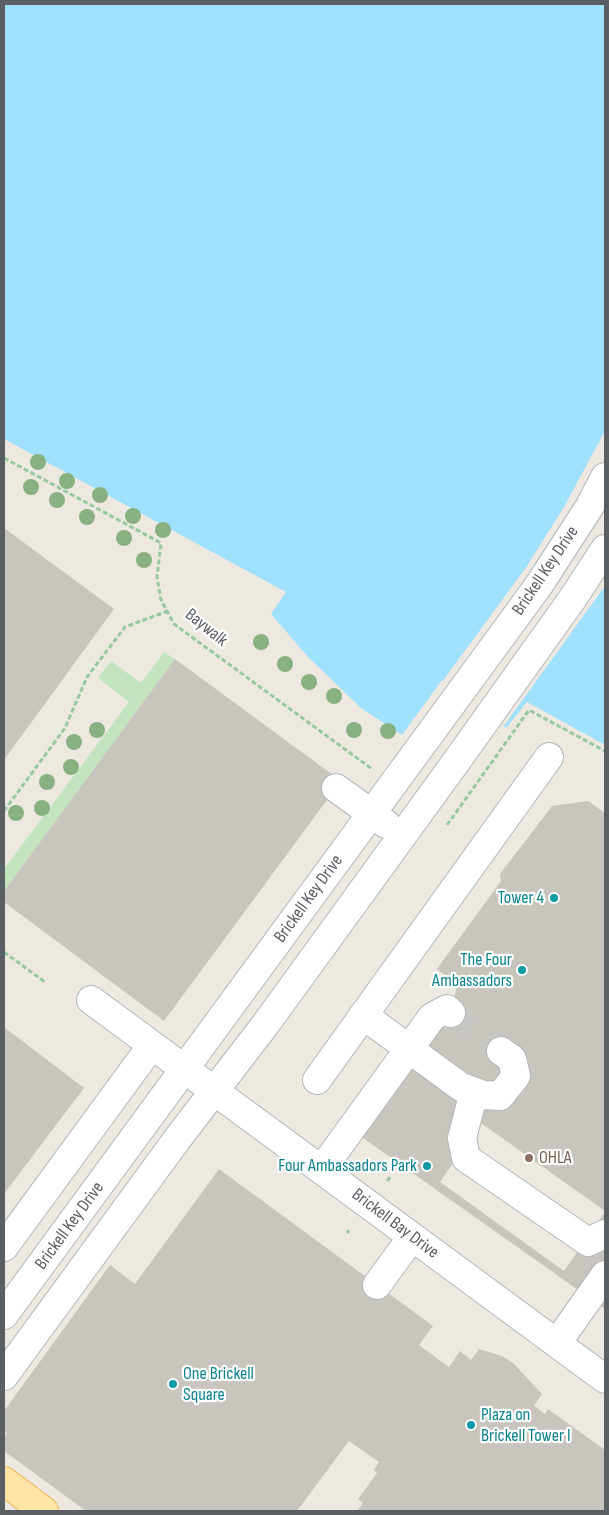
<!DOCTYPE html>
<style>
body{margin:0}
#map{position:relative;width:609px;height:1515px;overflow:hidden;background:#ede9e1;font-family:"Sofia Sans Condensed",sans-serif}
canvas{display:block}
.frame{position:absolute;inset:0;border:5px solid #5a5f63;pointer-events:none}
</style>
<div id="map">
<canvas width="609" height="1515"></canvas>
<div class="frame"></div>
</div>
<script>
const ctx = document.querySelector('canvas').getContext('2d');
ctx.lineJoin = 'round';
function fill(path, color) { ctx.fillStyle = color; ctx.fill(path, 'evenodd'); }
const poly = rows => new Path2D(rows.map(r => 'M' + r).join(''));
function stroke(path, color, width, dash) { ctx.strokeStyle = color; ctx.lineWidth = width; ctx.lineCap = dash ? 'butt' : 'round'; ctx.setLineDash(dash || []); ctx.stroke(path); }
function label(font, color, halo, rows, align = 'center') {
  ctx.font = font + ' "Sofia Sans Condensed",sans-serif'; ctx.lineWidth = 4.5; ctx.setLineDash([]); ctx.textBaseline = 'middle'; ctx.strokeStyle = halo; ctx.fillStyle = color; for (const [text, x, y, turn = 0] of rows) {
    ctx.save(); ctx.translate(x, y); ctx.rotate((+turn || 0) * Math.PI / 180); ctx.textAlign = isNaN(turn) ? turn : align; if (halo) ctx.strokeText(text, 0, 0); ctx.fillText(text, 0, 0); ctx.restore();
  }
}
fill(poly([
 [164,652,175,659,4,891,4,869,129,702,98,678,111,661,141,683]
]), '#c2e5bd');
fill(poly([
 [4,4,605,4,605,745,527,702,506,728,442,680,402,735,361,708,308,657,271,614,286,592,4,439]
]), '#a0e1ff');
fill(poly([
 [605,431,605,586,503,727,442,682,527,566,564,507]
]), '#ede9e1');
fill(poly([
 [4,528,114,609,4,760],
 [175,659,341,781,164,1021,4,902,4,891],
 [588,801,605,813,605,1211,481,1123,440,1182,564,1271,605,1212,605,1309,339,1121,432,1017,447,1029,457,985,437,969,501,881,500,874,552,806],
 [4,1027,84,1088,4,1194],
 [219,1169,433,1326,419,1345,449,1367,460,1351,471,1360,479,1349,502,1356,513,1363,542,1394,534,1406,545,1414,548,1409,605,1450,605,1511,357,1511,363,1503,358,1499,377,1473,374,1470,379,1462,349,1441,297,1511,86,1511,4,1451,4,1438,7,1433,4,1430,4,1411,110,1265,135,1284]
]), '#c8c4be');
stroke(poly([
 [451,1013,501,1051]
]), '#c8c6c2', 28, [28, 14]);
const minor = poly([
 [336,788,386,824],
 [91,1000,605,1379],
 [363,1015,461,1087,483,1095,500,1096,516,1076,512,1059,501,1051],
 [317,1080,549,757],
 [474,1092,462,1138,466,1158,588,1242,605,1234],
 [322,1169,432,1017,447,1009,451,1013],
 [4,1247,152,1045],
 [377,1285,412,1237],
 [4,1315,539,585,590,506,605,477],
 [557,1343,605,1275],
 [4,1376,178,1138,265,1025,461,755,573,598,605,549]
]);
const major = poly([
 [4,1481,44,1511]
]);
stroke(minor, '#b2b6b9', 30);
stroke(major, '#f3b355', 30);
stroke(poly([
 [4,458,161,543,157,577,161,600,174,624,372,769],
 [4,811,65,728,87,677,125,627,168,611],
 [447,825,529,710,605,751],
 [4,952,45,982],
 [387,1181,391,1176],
 [347,1233,349,1230]
]), '#98c9a0', 3, [5, 2.5]);
stroke(minor, '#fff', 28);
stroke(major, '#ffe5a5', 28);
ctx.fillStyle = '#89b081';
for (const [x, y] of [
 [38,462],
 [67,481],
 [31,487],
 [100,495],
 [57,500],
 [133,516],
 [87,517],
 [163,530],
 [124,538],
 [144,560],
 [261,642],
 [285,664],
 [309,682],
 [334,696],
 [97,730],
 [354,730],
 [388,731],
 [74,742],
 [71,767],
 [47,782],
 [42,808],
 [16,813]
]) { ctx.beginPath(); ctx.arc(x, y, 8, 0, 2 * Math.PI); ctx.fill(); }
for (const [x, y, r, color] of [
 [554,898,5,"#0f9aa8"],
 [522,970,5,"#0f9aa8"],
 [529,1158,5,"#8d6e63"],
 [427,1166,5,"#0f9aa8"],
 [173,1384,5,"#0f9aa8"],
 [471,1425,5,"#0f9aa8"]
]) { const dot = new Path2D(); dot.arc(x, y, r, 0, 2 * Math.PI); ctx.fillStyle = color; ctx.fill(dot); stroke(dot, '#fff', 2); }
label('18px', '#5a5f63', '#fff', [
 ["Brickell Key Drive",546,571,-56],
 ["Baywalk",206,628,39],
 ["Brickell Key Drive",309,899,-54],
 ["Brickell Bay Drive",395,1224,37],
 ["Brickell Key Drive",70,1226,-54]
]);
label('18px', '#0d838f', '#fff', [
 ["Tower 4",544,898],
 ["The Four",512,960],
 ["Ambassadors",512,981],
 ["Four Ambassadors Park",417,1166],
 ["One Brickell",183,1374,"left"],
 ["Square",183,1395,"left"],
 ["Plaza on",481,1415,"left"],
 ["Brickell Tower I",481,1436,"left"]
], 'right');
label('18px', '#785e54', '#fff', [
 ["OHLA",539,1158]
], 'left');
</script>
